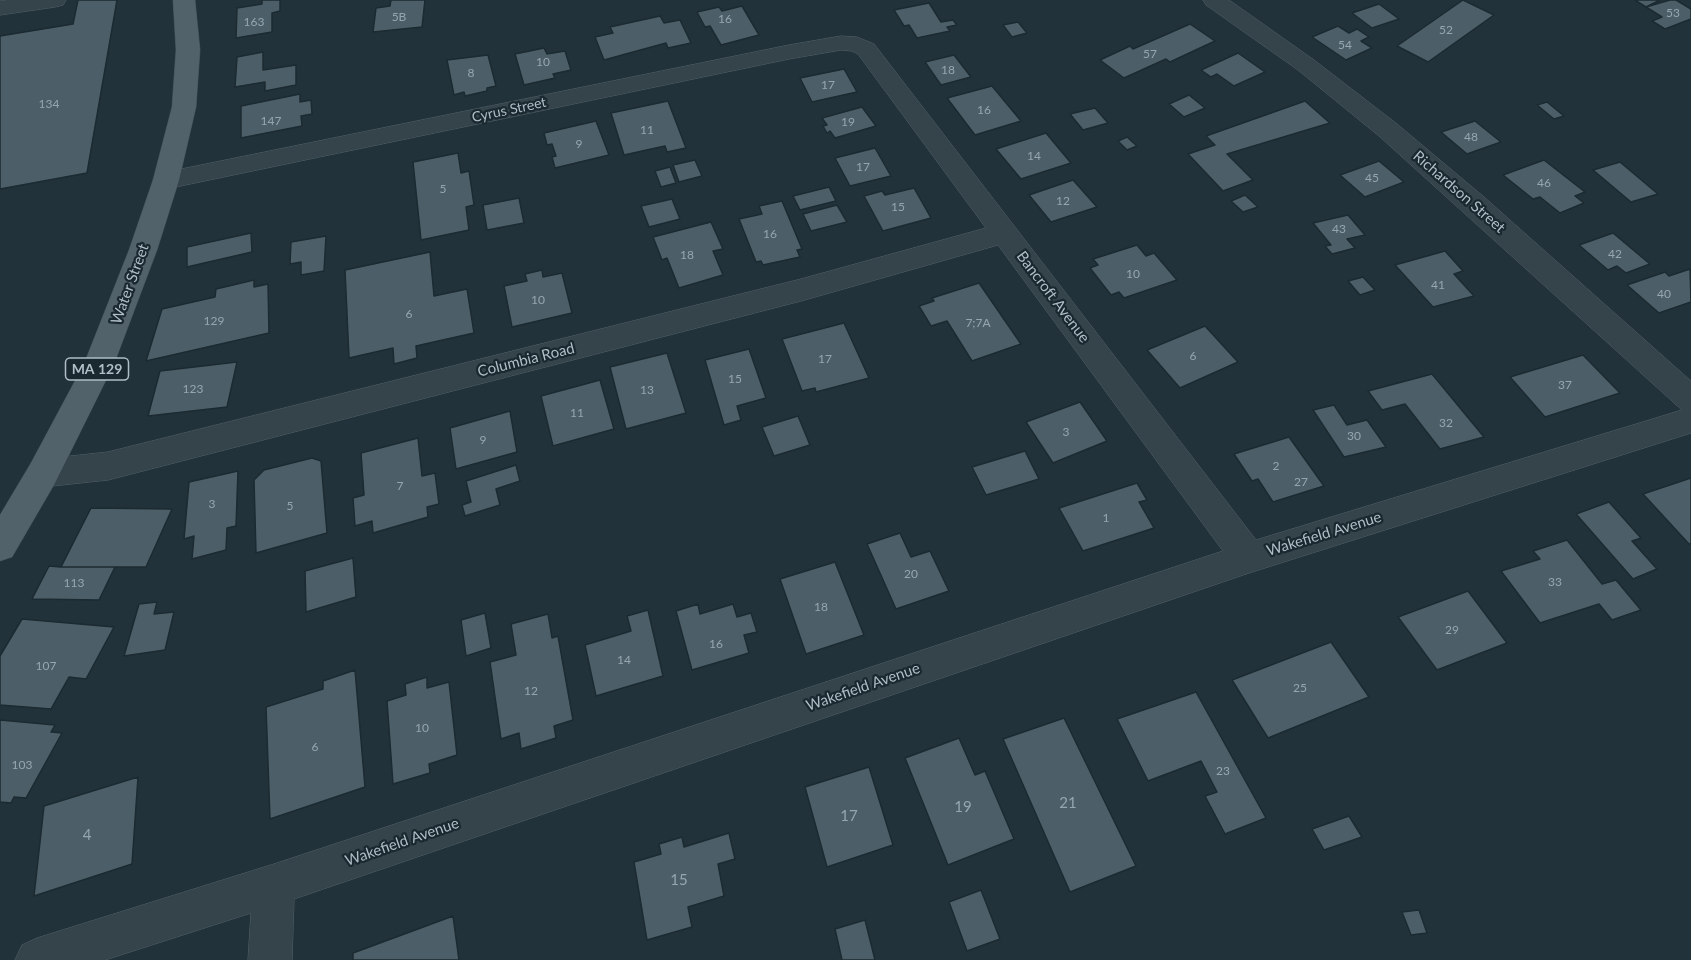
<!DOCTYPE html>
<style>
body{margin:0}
canvas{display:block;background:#21323a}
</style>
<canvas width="1691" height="960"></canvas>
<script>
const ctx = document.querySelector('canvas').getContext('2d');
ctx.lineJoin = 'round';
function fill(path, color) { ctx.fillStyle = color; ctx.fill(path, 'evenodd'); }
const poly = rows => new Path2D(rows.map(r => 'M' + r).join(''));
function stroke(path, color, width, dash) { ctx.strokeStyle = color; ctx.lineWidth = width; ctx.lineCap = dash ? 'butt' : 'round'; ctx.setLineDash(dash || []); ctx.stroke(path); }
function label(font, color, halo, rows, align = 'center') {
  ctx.font = font + ' Lato,sans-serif'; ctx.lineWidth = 4.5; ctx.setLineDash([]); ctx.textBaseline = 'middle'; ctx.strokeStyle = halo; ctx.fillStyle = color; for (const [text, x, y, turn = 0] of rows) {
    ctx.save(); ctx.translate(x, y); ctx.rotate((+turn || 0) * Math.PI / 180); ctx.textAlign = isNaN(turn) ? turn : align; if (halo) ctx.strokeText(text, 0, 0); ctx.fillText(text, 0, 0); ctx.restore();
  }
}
const building = poly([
 [78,0,117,0,87,173,0,189,0,36,73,24,78,0],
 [262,0,280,0,280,11,272,13,272,32,236,38,237,8,262,4,262,0],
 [391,0,425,0,422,27,373,32,376,8,390,6,391,0],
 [1463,0,1494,15,1428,62,1397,46,1463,0],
 [1635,0,1660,0,1646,7,1635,0],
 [1670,0,1676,0,1691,9,1691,19,1665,29,1652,21,1662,17,1646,7,1670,0],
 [929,3,941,22,953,20,957,25,947,27,950,31,917,38,909,25,904,26,894,10,929,3],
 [1379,4,1399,19,1372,28,1352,13,1379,4],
 [742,6,759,35,721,45,710,26,705,27,697,12,719,7,722,11,742,6],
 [660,16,664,23,680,20,691,43,668,48,666,43,604,60,595,37,613,33,610,27,660,16],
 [1018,22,1027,33,1012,37,1003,25,1018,22],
 [1190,24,1215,41,1170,62,1166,59,1124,78,1100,60,1130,46,1133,49,1190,24],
 [1338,26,1349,33,1357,29,1369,37,1361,41,1372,48,1346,60,1312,37,1338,26],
 [544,48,547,54,565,51,571,70,553,74,555,78,524,85,515,54,544,48],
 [263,52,263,70,296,65,296,85,265,91,265,82,235,87,237,57,263,52],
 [1238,53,1265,72,1234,86,1217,74,1211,77,1201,70,1238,53],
 [488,55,496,86,487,88,487,91,465,96,464,92,454,95,447,60,488,55],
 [954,55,971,77,941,85,925,62,954,55],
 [844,69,857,92,812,102,800,78,844,69],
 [992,86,1021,121,975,135,947,98,992,86],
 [300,94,300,102,311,100,312,114,301,116,302,126,241,138,241,106,300,94],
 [1189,95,1205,108,1184,117,1169,104,1189,95],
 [668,101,686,148,667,152,665,146,624,155,611,113,668,101],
 [1305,101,1330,123,1227,154,1253,180,1223,191,1188,154,1215,145,1206,136,1305,101],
 [1547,102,1564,116,1554,119,1537,105,1547,102],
 [862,107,876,126,835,138,830,131,827,133,823,126,827,125,822,118,862,107],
 [1095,108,1108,123,1083,130,1070,114,1095,108],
 [596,121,609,155,555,168,552,157,556,156,552,144,547,145,544,133,596,121],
 [1475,121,1501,142,1467,154,1441,132,1475,121],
 [1046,133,1071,163,1021,179,996,149,1046,133],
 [1127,137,1137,146,1127,150,1118,141,1127,137],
 [875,148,891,176,850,186,835,158,875,148],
 [458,153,461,173,469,171,474,205,466,207,469,230,421,240,413,162,458,153],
 [695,160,702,176,679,182,673,165,695,160],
 [1544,160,1585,192,1575,196,1584,203,1560,213,1540,197,1533,199,1503,175,1544,160],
 [1379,161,1404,182,1365,197,1340,175,1379,161],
 [1620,162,1658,194,1631,202,1593,170,1620,162],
 [670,167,676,183,661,187,655,171,670,167],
 [1073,180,1097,207,1051,222,1029,195,1073,180],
 [829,187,836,201,800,210,793,196,829,187],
 [914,188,931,218,883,231,864,196,882,191,885,195,914,188],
 [1245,195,1258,207,1243,212,1231,201,1245,195],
 [519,198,524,223,487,230,483,205,519,198],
 [672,199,680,219,649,227,641,206,672,199],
 [782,201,802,249,797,250,800,257,763,265,761,261,756,262,739,219,762,214,759,206,782,201],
 [837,205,847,222,811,231,803,214,837,205],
 [1348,215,1365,235,1347,239,1355,248,1332,254,1325,246,1331,245,1313,223,1348,215],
 [711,222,723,249,713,251,723,275,679,288,667,258,662,260,653,237,711,222],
 [251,233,252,252,187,267,187,247,251,233],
 [1613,233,1650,264,1626,273,1617,266,1608,270,1579,245,1613,233],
 [326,236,324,271,301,275,301,262,290,264,291,242,326,236],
 [1137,245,1146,256,1154,253,1177,280,1124,298,1119,292,1111,295,1090,268,1098,265,1093,259,1137,245],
 [1445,251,1463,271,1454,274,1474,296,1433,307,1395,265,1445,251],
 [430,252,434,296,467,289,474,333,416,346,417,358,394,364,393,348,349,358,345,270,430,252],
 [1690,269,1691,302,1659,313,1627,285,1665,272,1669,276,1690,269],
 [542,270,543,277,562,273,572,313,512,327,504,286,527,281,525,274,542,270],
 [1363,277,1375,290,1360,295,1348,281,1363,277],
 [254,280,254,287,268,284,269,333,146,361,162,309,215,297,216,289,254,280],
 [979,283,1021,344,972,361,947,321,931,326,919,306,934,301,932,298,979,283],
 [844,323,869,378,816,392,815,388,802,391,782,339,844,323],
 [1205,326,1238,362,1180,388,1147,350,1205,326],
 [749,349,766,398,737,406,741,420,724,425,705,360,749,349],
 [667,353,686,413,626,429,610,367,667,353],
 [1583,355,1620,393,1545,417,1510,377,1583,355],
 [237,362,227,407,148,416,160,371,237,362],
 [1432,374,1484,437,1440,449,1405,404,1382,410,1368,391,1432,374],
 [600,380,614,429,553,446,541,396,600,380],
 [1080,402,1107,441,1053,463,1026,422,1080,402],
 [1334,405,1347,425,1367,420,1386,447,1344,457,1313,410,1334,405],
 [510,411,517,452,456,469,450,428,510,411],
 [798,416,810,445,774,456,762,427,798,416],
 [1289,437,1324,486,1273,502,1258,479,1252,481,1234,454,1289,437],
 [418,438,422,476,435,473,439,504,427,507,428,517,373,533,372,521,355,526,353,498,364,495,361,453,418,438],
 [1025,451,1039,479,986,495,972,467,1025,451],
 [312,458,321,461,327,533,256,553,254,480,264,470,312,458],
 [516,465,520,481,496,489,500,505,465,516,462,505,471,502,466,481,516,465],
 [238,471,236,526,227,528,226,550,192,559,194,536,184,539,189,482,238,471],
 [1691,478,1691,544,1689,544,1643,494,1691,478],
 [1137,483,1147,500,1139,502,1154,528,1083,551,1059,508,1137,483],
 [1609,502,1641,538,1632,541,1657,569,1633,579,1576,514,1609,502],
 [91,508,172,509,146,567,61,567,91,508],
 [900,533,911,557,930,551,949,591,896,609,867,544,900,533],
 [1567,540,1602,584,1616,580,1641,610,1612,620,1599,604,1540,623,1501,571,1540,559,1533,551,1567,540],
 [353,558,356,597,306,612,305,571,353,558],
 [835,562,864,635,806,654,780,579,835,562],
 [49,566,61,567,115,567,99,600,32,599,49,566],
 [1468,591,1507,643,1437,670,1398,617,1468,591],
 [157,602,154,614,174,612,165,650,124,656,139,604,157,602],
 [698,604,700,614,733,604,737,617,751,613,757,632,744,635,749,653,692,670,676,611,698,604],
 [648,610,663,676,596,696,585,645,631,631,627,616,648,610],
 [485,613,491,648,466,656,461,620,485,613],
 [548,614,552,638,558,636,573,720,554,726,556,738,521,749,519,733,501,739,490,662,516,655,511,624,548,614],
 [22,619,114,627,86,679,69,677,51,709,0,705,0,656,22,619],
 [1331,642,1369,697,1268,738,1232,680,1331,642],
 [355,670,365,787,270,819,266,707,323,689,323,681,355,670],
 [427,677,427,688,449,682,457,755,429,764,430,773,393,784,387,701,406,695,405,684,427,677],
 [1196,692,1266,818,1225,834,1205,796,1217,792,1201,761,1148,781,1117,719,1196,692],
 [1064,718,1136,866,1070,892,1003,739,1064,718],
 [0,720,55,725,51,732,62,733,26,798,14,797,11,803,0,802,0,720],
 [959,738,975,775,985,771,1014,839,948,865,905,758,959,738],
 [869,767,893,845,827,867,805,787,869,767],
 [138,777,132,864,34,896,44,806,138,777],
 [1349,816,1362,837,1324,850,1312,829,1349,816],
 [729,833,735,859,718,864,724,896,688,907,692,927,647,940,634,862,661,854,659,844,682,837,684,847,729,833],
 [981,890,1000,939,967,951,949,902,981,890],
 [1419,910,1427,933,1411,935,1402,912,1419,910],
 [453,916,459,960,353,960,353,953,453,916],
 [865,920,875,960,842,960,835,929,865,920]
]);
fill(building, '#4c5f69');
stroke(building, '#1c2a31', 1.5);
const minor = poly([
 [8,0,66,0,63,5,55,7,0,15,0,1,8,0],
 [1203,0,1229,0,1314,60,1397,124,1484,197,1691,381,1691,433,1249,573,294,899,292,960,248,960,251,913,105,960,15,960,22,945,37,938,274,864,1223,551,998,245,801,301,108,480,43,487,31,483,27,473,31,463,43,459,108,452,801,279,986,228,858,54,852,51,841,50,789,59,166,189,157,186,153,180,157,174,789,45,841,36,857,37,874,44,1256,540,1682,410,1379,136,1298,70,1206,5,1203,0]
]);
const major = poly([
 [173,0,195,0,200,50,196,107,179,180,157,250,114,364,55,483,12,557,0,561,0,515,31,463,84,364,129,250,153,180,172,107,176,50,173,0]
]);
stroke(minor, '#526168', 1);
stroke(major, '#414f57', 1);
fill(minor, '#35434b');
fill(major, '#52626b');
label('12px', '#96a6b0', null, [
 ["53",1673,13],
 ["5B",399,17],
 ["16",725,19],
 ["163",254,22],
 ["52",1446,30],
 ["54",1345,45],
 ["57",1150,54],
 ["10",543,62],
 ["18",948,70],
 ["8",471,73],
 ["17",828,85],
 ["134",49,104],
 ["16",984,110],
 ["147",271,121],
 ["19",848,122],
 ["11",647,130],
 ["48",1471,137],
 ["9",579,144],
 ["14",1034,156],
 ["17",863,167],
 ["45",1372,178],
 ["46",1544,183],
 ["5",443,189],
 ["12",1063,201],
 ["15",898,207],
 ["43",1339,229],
 ["16",770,234],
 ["42",1615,254],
 ["18",687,255],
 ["10",1133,274],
 ["41",1438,285],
 ["40",1664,294],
 ["10",538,300],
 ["6",409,314],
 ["129",214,321],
 ["7;7A",978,323],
 ["6",1193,356],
 ["17",825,359],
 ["15",735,379],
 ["37",1565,385],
 ["123",193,389],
 ["13",647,390],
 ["11",577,413],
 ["32",1446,423],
 ["3",1066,432],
 ["30",1354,436],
 ["9",483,440],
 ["2",1276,466],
 ["27",1301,482],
 ["7",400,486],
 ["3",212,504],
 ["5",290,506],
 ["1",1106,518],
 ["20",911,574],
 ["33",1555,582],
 ["113",74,583],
 ["18",821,607],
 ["29",1452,630],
 ["16",716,644],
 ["14",624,660],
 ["107",46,666],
 ["25",1300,688],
 ["12",531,691],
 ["10",422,728],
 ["6",315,747],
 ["103",22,765],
 ["23",1223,771]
]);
label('14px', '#afbec7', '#1a282f', [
 ["Cyrus Street",509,110,-12]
]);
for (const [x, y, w] of [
 [97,369,63]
]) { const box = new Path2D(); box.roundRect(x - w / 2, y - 11, w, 22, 4.5); ctx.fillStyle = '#1a282f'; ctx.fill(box); stroke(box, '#afbec7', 1.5); }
label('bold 14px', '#afbec7', null, [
 ["MA 129",97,369]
]);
label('15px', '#afbec7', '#1a282f', [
 ["Richardson Street",1459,192,41],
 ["Water Street",130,284,-70],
 ["Bancroft Avenue",1053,297,53],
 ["Columbia Road",526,360,-14],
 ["Wakefield Avenue",1324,534,-17],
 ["Wakefield Avenue",863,687,-19],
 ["Wakefield Avenue",402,842,-19]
]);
label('15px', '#96a6b0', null, [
 ["21",1068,803],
 ["19",963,807],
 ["17",849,816],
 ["4",87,835],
 ["15",679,880]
]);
</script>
